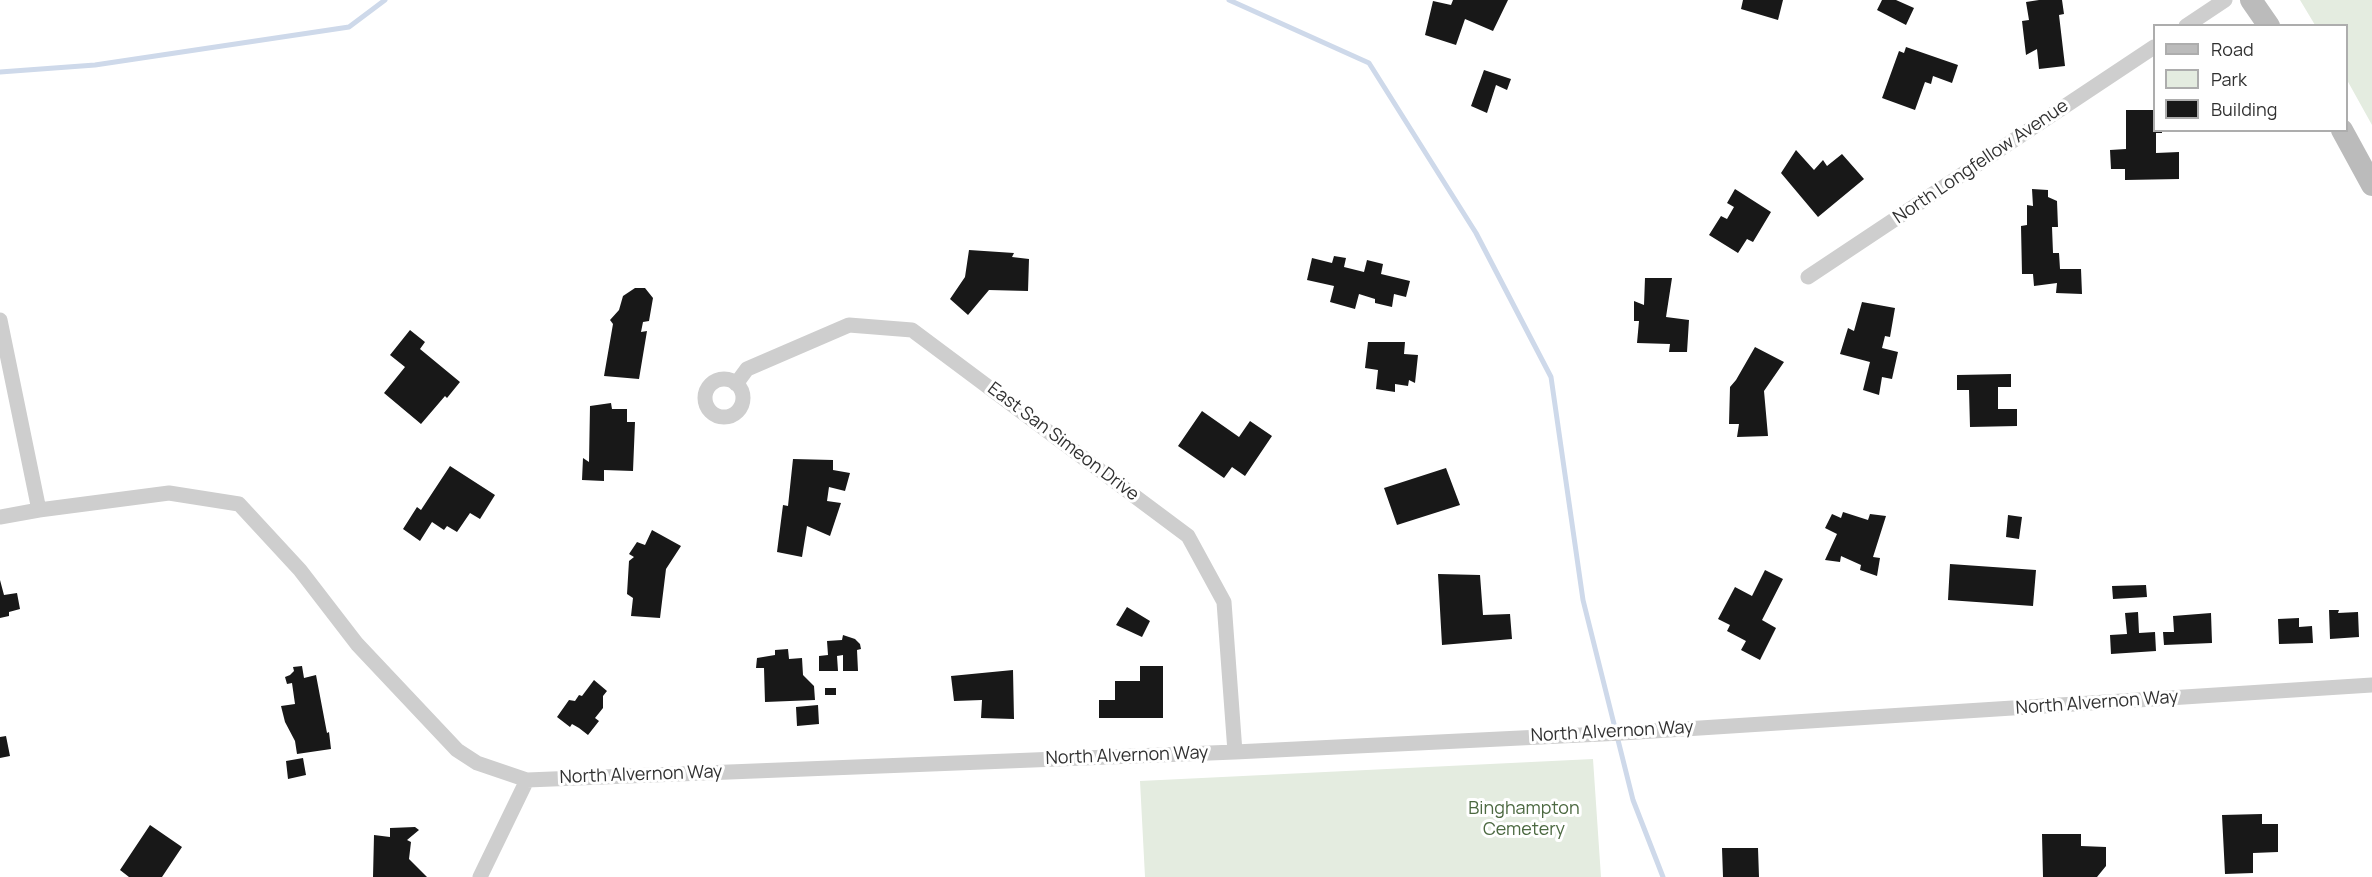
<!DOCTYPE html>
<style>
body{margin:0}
#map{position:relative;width:2372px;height:877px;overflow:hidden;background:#fff;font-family:Manrope,sans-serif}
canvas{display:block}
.legend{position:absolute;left:2153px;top:24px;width:195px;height:108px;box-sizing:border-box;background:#fff;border:2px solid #adadad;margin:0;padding:8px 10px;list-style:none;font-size:18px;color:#313131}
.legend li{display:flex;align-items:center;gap:12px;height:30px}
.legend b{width:30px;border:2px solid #adadad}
</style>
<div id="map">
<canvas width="2372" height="877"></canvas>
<ul class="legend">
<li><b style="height:8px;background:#bbb"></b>Road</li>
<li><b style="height:16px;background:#e4ece0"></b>Park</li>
<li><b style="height:16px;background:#181818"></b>Building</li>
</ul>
</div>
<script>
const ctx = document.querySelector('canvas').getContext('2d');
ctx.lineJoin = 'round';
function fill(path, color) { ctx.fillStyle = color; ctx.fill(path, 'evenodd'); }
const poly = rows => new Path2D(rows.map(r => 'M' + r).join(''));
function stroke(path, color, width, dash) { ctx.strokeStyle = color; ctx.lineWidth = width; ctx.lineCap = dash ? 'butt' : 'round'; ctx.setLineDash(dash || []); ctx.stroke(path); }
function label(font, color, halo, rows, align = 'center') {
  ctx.font = font + ' Manrope,sans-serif'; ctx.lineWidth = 6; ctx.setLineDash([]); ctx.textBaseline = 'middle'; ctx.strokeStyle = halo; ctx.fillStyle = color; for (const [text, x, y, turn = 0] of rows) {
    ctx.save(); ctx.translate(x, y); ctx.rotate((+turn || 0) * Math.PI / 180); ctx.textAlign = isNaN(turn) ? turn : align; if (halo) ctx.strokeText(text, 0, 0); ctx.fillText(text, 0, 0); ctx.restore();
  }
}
fill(poly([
 [2300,0,2372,0,2372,125,2347,80,2346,26,2315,25],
 [1593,759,1601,877,1145,877,1140,781]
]), '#e4ece0');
stroke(poly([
 [1229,0,1369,63,1476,233,1551,377,1583,600,1633,800,1663,877],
 [0,72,95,65,349,27,385,0]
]), '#ced9ea', 5);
fill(poly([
 [1453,0,1508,0,1493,31,1465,19,1456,45,1425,35,1433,1,1451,5],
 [1743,0,1783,0,1778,20,1741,9],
 [1882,0,1896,0,1914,8,1906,25,1877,10],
 [2039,0,2062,0,2064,14,2059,15,2065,66,2039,69,2037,49,2026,55,2022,21,2029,20,2026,2],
 [1906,47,1958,65,1952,83,1933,76,1931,84,1925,82,1915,110,1882,98,1899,51,1904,53],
 [1484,70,1511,79,1507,90,1496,85,1487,113,1471,106],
 [2126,110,2154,110,2154,130,2162,130,2162,133,2156,133,2156,153,2179,152,2179,179,2125,180,2125,169,2111,169,2110,150,2126,149],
 [1796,150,1814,170,1823,160,1827,166,1842,154,1864,179,1818,217,1781,173],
 [1735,189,1771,212,1753,242,1747,239,1738,253,1709,235,1721,216,1727,219,1734,207,1727,203],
 [2032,189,2048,190,2048,197,2057,201,2058,227,2052,227,2053,253,2059,253,2060,269,2081,269,2082,294,2056,293,2057,283,2034,286,2033,274,2022,274,2021,226,2027,225,2027,205,2033,206],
 [969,250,1014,253,1012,257,1029,259,1028,291,989,290,968,315,950,299,965,277],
 [1334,256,1346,258,1344,267,1364,272,1367,260,1383,264,1381,274,1410,281,1406,297,1394,294,1392,307,1375,303,1375,299,1359,294,1355,309,1330,302,1334,286,1307,280,1312,258,1332,263],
 [1645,278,1672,278,1666,317,1689,320,1687,352,1669,352,1670,344,1637,343,1639,321,1634,321,1634,301,1644,305],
 [635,288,645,288,653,298,649,321,643,322,641,332,647,331,639,379,604,376,613,324,610,320,619,310,623,296],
 [1862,302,1895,308,1890,337,1885,336,1882,348,1898,352,1892,379,1882,377,1879,395,1863,390,1870,362,1840,354,1848,328,1854,331],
 [410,330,425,342,420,349,460,382,447,398,445,396,421,424,384,393,405,367,390,355],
 [1368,342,1405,342,1404,354,1418,355,1415,383,1409,380,1408,386,1395,384,1395,392,1376,389,1378,370,1365,368],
 [1755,347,1784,362,1764,391,1768,436,1737,437,1739,424,1729,424,1730,387,1736,380],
 [2011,374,2011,387,1998,387,1998,409,2017,409,2017,426,1970,427,1969,390,1957,390,1957,375],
 [611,403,612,409,627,409,627,422,635,422,633,471,604,470,604,481,582,480,583,458,589,462,590,406],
 [1202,411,1239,437,1250,421,1272,436,1245,476,1232,467,1224,478,1178,446],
 [793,459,833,460,833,470,850,473,845,491,829,487,827,501,841,503,830,536,807,526,802,557,777,552,783,505,788,506],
 [450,466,495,495,480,519,470,513,457,532,447,526,444,530,432,522,420,541,403,529,417,507,421,510],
 [1446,468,1460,505,1397,525,1384,488],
 [1843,512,1868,520,1870,514,1886,516,1873,557,1880,558,1877,576,1860,570,1861,565,1841,556,1840,562,1825,560,1837,534,1825,528,1832,514,1841,518],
 [2008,515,2022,517,2019,539,2006,537],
 [652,530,681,546,666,569,660,618,631,616,633,598,627,594,629,561,634,557,629,554,637,542,645,545],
 [1950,564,2036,570,2033,606,1948,600],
 [1765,570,1783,579,1762,620,1776,628,1760,660,1741,650,1746,641,1727,631,1730,625,1718,619,1735,587,1752,596],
 [1438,574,1480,575,1483,615,1510,614,1512,639,1442,645],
 [0,580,4,595,17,593,20,609,9,612,9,616,0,618],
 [2146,585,2147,597,2113,599,2112,586],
 [1127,607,1150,621,1142,637,1116,625],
 [2329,610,2339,610,2338,613,2358,612,2359,637,2330,639],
 [2138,612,2139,633,2155,632,2156,651,2111,654,2110,635,2127,634,2125,613],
 [2211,613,2212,643,2164,645,2163,632,2174,632,2173,616],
 [2299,618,2299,627,2312,626,2313,643,2279,644,2278,619],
 [843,635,855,639,860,644,861,649,857,650,858,671,843,671,843,655,837,656,838,671,819,671,819,656,828,655,827,641,842,640],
 [788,649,789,659,802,658,803,675,814,686,815,700,765,702,764,668,756,668,757,658,775,655,775,650],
 [302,666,304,678,316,675,327,733,329,732,331,749,297,754,295,741,285,722,281,706,295,704,292,683,287,684,285,677,290,675,294,671,293,667],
 [1140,666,1163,666,1163,718,1099,718,1099,700,1115,700,1115,681,1140,681],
 [1013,670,1014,719,981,718,982,700,954,701,951,676],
 [594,680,607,691,603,696,603,708,595,718,599,721,588,735,579,728,572,724,570,727,557,717,569,700,575,701,579,695,582,696],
 [825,688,836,688,836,695,825,695],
 [818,705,819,724,797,726,796,707],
 [6,736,10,756,0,758,0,737],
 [303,758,306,775,288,779,286,761],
 [2262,814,2262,824,2278,824,2278,852,2253,853,2253,873,2225,874,2222,815],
 [150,825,182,847,162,877,129,877,120,870],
 [415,827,419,830,407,840,411,842,409,859,427,877,373,877,374,835,390,837,390,828],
 [2042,834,2081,834,2081,846,2106,847,2106,866,2097,877,2043,877],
 [1722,848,1758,848,1759,877,1723,877]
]), '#181818');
stroke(poly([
 [2186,26,2225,0],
 [1808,277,2154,47],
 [0,320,39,510],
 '705 398a19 19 0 1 1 38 0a19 19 0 1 1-38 0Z',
 [736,384,747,369,849,325,912,330,1188,536,1224,602,1235,752],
 [0,517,39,510,169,493,239,504,300,570,357,644,457,750,477,763,527,780,1235,752,1622,733,2372,685],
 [480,877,527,780]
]), '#cecece', 15);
stroke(poly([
 [2251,0,2269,26],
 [2342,130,2372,185]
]), '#bbb', 22);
label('18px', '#313131', '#fff', [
 ["North Longfellow Avenue",1981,162,-34],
 ["East San Simeon Drive",1063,442,37],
 ["North Alvernon Way",2097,703,-4],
 ["North Alvernon Way",1612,732,-3],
 ["North Alvernon Way",1127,756,-2],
 ["North Alvernon Way",641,775,-2]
]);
label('18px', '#4c6941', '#fff', [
 ["Binghampton",1524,809],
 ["Cemetery",1524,830]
]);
</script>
